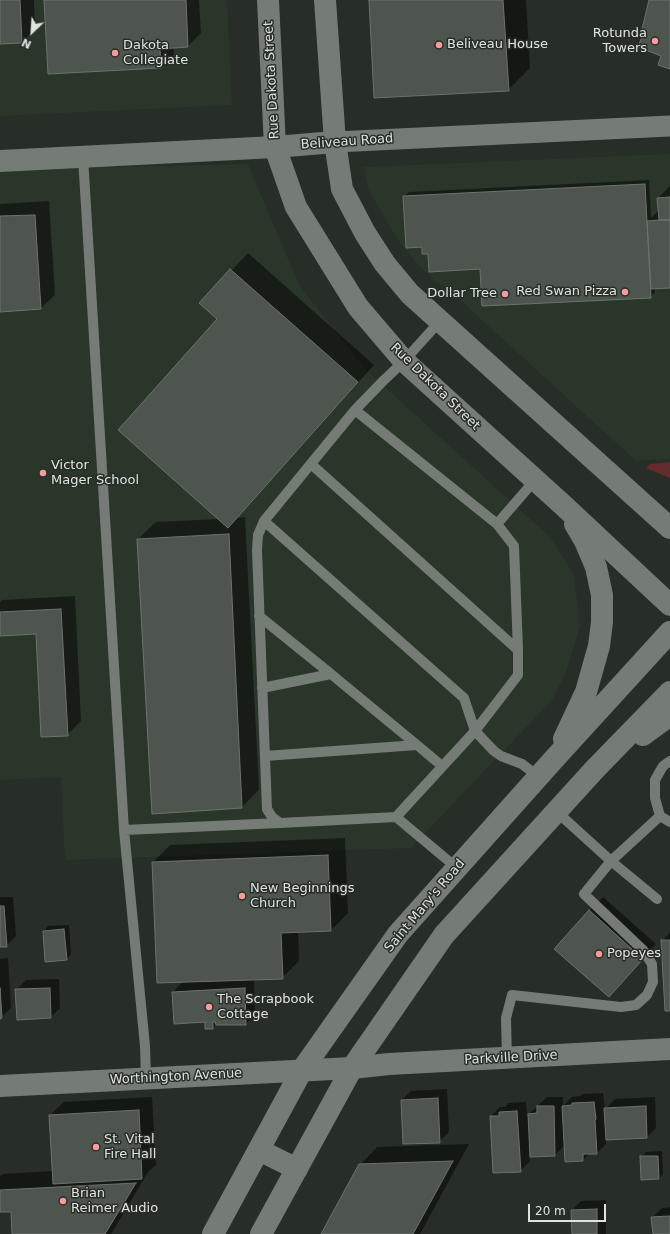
<!DOCTYPE html>
<style>
body{margin:0}
#map{position:relative;width:670px;height:1234px;overflow:hidden;background:#272d27;font-family:"DejaVu Sans",sans-serif}
canvas{display:block}
.north{position:absolute;left:12px;top:12px;width:40px;height:40px;-webkit-text-stroke:3px #272d27;paint-order:stroke;rotate:205deg;font-size:11px;font-weight:700;line-height:16px;text-align:center;color:#e0e4e0}
.north::after{content:'';display:block;margin:auto;width:14px;height:18px;background:#e0e4e0;clip-path:polygon(50% 0,100% 100%,50% 72%,0 100%)}
.scale{position:absolute;left:528px;top:1204px;width:78px;height:18px;box-sizing:border-box;border:2px solid #e0e4e0;border-top:0;padding-left:5px;font-size:12px;line-height:14px;white-space:nowrap;color:#e0e4e0;-webkit-text-stroke:3px #272d27;paint-order:stroke}
</style>
<div id="map">
<canvas width="670" height="1234"></canvas>
<div class="north">N</div>
<div class="scale">20 m</div>
</div>
<script>
const ctx = document.querySelector('canvas').getContext('2d');
ctx.lineJoin = 'round';
function fill(path, color) { ctx.fillStyle = color; ctx.fill(path, 'evenodd'); }
const poly = rows => new Path2D(rows.map(r => 'M' + r).join(''));
function stroke(path, color, width, dash) { ctx.strokeStyle = color; ctx.lineWidth = width; ctx.lineCap = dash ? 'butt' : 'round'; ctx.setLineDash(dash || []); ctx.stroke(path); }
function label(font, color, halo, rows, align = 'center') {
  ctx.font = font + ' "DejaVu Sans",sans-serif'; ctx.lineWidth = 3; ctx.setLineDash([]); ctx.textBaseline = 'middle'; ctx.strokeStyle = halo; ctx.fillStyle = color; for (const [text, x, y, turn = 0] of rows) {
    ctx.save(); ctx.translate(x, y); ctx.rotate((+turn || 0) * Math.PI / 180); ctx.textAlign = isNaN(turn) ? turn : align; if (halo) ctx.strokeText(text, 0, 0); ctx.fillText(text, 0, 0); ctx.restore();
  }
}
fill(poly([
 [0,0,227,0,232,105,0,116],
 [670,154,670,459,636,461,460,300,432,278,413,259,398,240,368,189,364,167],
 [248,164,299,285,365,369,551,538,574,575,580,626,565,675,552,700,411,848,65,860,61,777,0,780,0,172,73,168]
]), '#2b362b');
fill(poly([
 [670,462,670,478,646,468,650,464]
]), '#632b2e');
fill(poly([
 [0,0,34,0,35,29,22,42,0,43],
 [45,0,199,0,201,33,188,46,174,47,174,54,161,67],
 [370,0,526,0,530,68,508,90],
 [649,180,651,218,659,210,658,198,670,186,670,287,655,288,655,292,650,297,481,268,429,253,423,246,404,196,409,192],
 [49,201,55,295,41,308,0,311,0,204],
 [248,253,374,365,237,518,245,517,259,790,242,807,153,813,138,539,156,522,219,519,218,318,201,303],
 [75,596,81,721,67,735,37,633,0,635,0,602,2,600],
 [345,838,348,913,331,930,298,932,299,961,282,978,254,979,255,1014,246,1024,216,1024,213,1028,206,1028,206,1021,173,992,183,981,158,982,153,862,170,845],
 [0,897,13,897,16,936,6,946,0,946],
 [603,897,656,944,609,996,589,911],
 [69,925,71,954,67,959,44,931,48,926],
 [670,933,670,1010,662,941],
 [8,958,11,1008,0,1018,0,959],
 [59,979,60,1008,51,1017,16,990,26,980],
 [447,1089,449,1132,439,1142,402,1100,411,1091],
 [603,1093,605,1109,615,1099,655,1097,656,1128,647,1137,606,1139,606,1144,597,1153,590,1153,583,1160,565,1145,555,1155,529,1156,530,1161,520,1171,491,1116,500,1107,505,1107,509,1103,526,1102,527,1116,547,1097,563,1097,563,1106,572,1097,580,1096,583,1094],
 [152,1097,156,1165,148,1172,111,1234,13,1234,12,1211,0,1211,0,1176,3,1174,53,1171,50,1115,64,1102],
 [469,1144,420,1234,322,1234,360,1165,377,1147],
 [662,1151,663,1174,659,1179,641,1157,646,1152],
 [606,1200,606,1234,573,1234,572,1210,581,1201],
 [670,1207,670,1234,654,1234,652,1218,662,1208]
]), '#0007');
const building = poly([
 [0,0,20,0,22,43,0,44,0,0],
 [44,0,186,0,188,47,160,49,161,68,48,74,44,0],
 [369,0,503,0,509,91,374,98,369,0],
 [649,0,670,0,670,69,658,65,661,56,638,47,643,34,641,33,649,0],
 [645,184,651,298,482,306,480,269,429,272,428,254,422,254,422,247,406,248,403,196,645,184],
 [670,197,670,220,659,220,657,198,670,197],
 [35,215,41,309,0,312,0,216,35,215],
 [659,220,670,220,670,288,651,289,647,221,659,220],
 [230,269,358,382,228,528,118,430,217,319,199,303,230,269],
 [229,534,242,808,152,814,137,539,229,534],
 [61,609,68,736,41,737,36,634,0,636,0,612,61,609],
 [328,855,331,931,281,933,283,979,157,983,152,862,328,855],
 [0,906,4,906,7,947,0,947,0,906],
 [589,910,643,959,609,997,554,949,589,910],
 [64,929,67,960,45,962,43,931,64,929],
 [661,940,670,940,670,1011,665,1011,661,940],
 [0,988,2,1018,0,1019,0,988],
 [50,988,51,1018,17,1020,15,989,50,988],
 [245,988,246,1025,216,1025,215,1022,213,1022,213,1029,205,1029,205,1022,174,1024,172,992,245,988],
 [438,1098,440,1143,403,1144,401,1100,438,1098],
 [594,1102,596,1119,595,1120,597,1154,583,1154,583,1161,565,1162,562,1106,572,1105,572,1103,594,1102],
 [537,1106,554,1106,555,1156,530,1157,528,1114,537,1113,537,1106],
 [646,1106,647,1138,606,1140,604,1108,646,1106],
 [139,1110,142,1179,53,1184,49,1115,139,1110],
 [517,1111,521,1172,493,1173,490,1116,499,1116,499,1112,517,1111],
 [640,1156,658,1156,659,1179,641,1180,640,1156],
 [453,1161,413,1234,321,1234,359,1164,453,1161],
 [136,1183,105,1234,12,1234,11,1212,0,1212,0,1190,136,1183],
 [597,1209,597,1234,572,1234,571,1210,597,1209],
 [670,1216,670,1234,653,1234,651,1217,670,1216]
]);
fill(building, '#4e544e');
stroke(building, '#6c736d', 1);
stroke(poly([
 [83,157,124,830,280,823],
 [440,321,404,361,384,380,355,410,264,521,258,535,257,550,267,809,272,817,280,823,396,817,457,868],
 [355,410,497,524,514,546,518,650,518,675,475,731,396,817],
 [311,464,518,650],
 [264,521,464,698,475,731,494,751,501,756,522,764,539,777],
 [497,524,535,480],
 [259,616,331,674],
 [262,688,331,674,417,745],
 [265,756,417,745,442,766],
 [557,812,611,861,657,899],
 [660,816,655,798,655,780,663,766,670,761],
 [124,830,145,1046,146,1078],
 [507,1059,506,1018,512,995,621,1007,636,1005,647,995,653,982,652,964,643,950,584,894,611,861,660,816,670,822]
]), '#757c75', 10);
stroke(poly([
 [335,142,670,126]
]), '#757c75', 21);
stroke(poly([
 [0,161,275,147,335,142],
 [0,1086,352,1068,389,1064,670,1049]
]), '#757c75', 22);
stroke(poly([
 [268,0,275,147,296,207,358,307,404,361,564,506,670,605],
 [325,0,335,142,342,189,365,233,385,264,410,294,670,528],
 [643,735,670,715],
 [564,739,586,692,599,646,602,622,602,595,596,567,585,541,575,524],
 [259,1150,297,1169],
 [213,1234,302,1070,398,934,555,758,670,632],
 [261,1234,352,1068,444,935,595,769,670,692]
]), '#757c75', 22);
for (const [x, y, r, color] of [
 [655,41,4,"#f59b9c"],
 [439,45,4,"#f59b9c"],
 [115,53,4,"#f59b9c"],
 [625,292,4,"#f59b9c"],
 [505,294,4,"#f59b9c"],
 [43,473,4,"#f59b9c"],
 [242,896,4,"#f59b9c"],
 [599,954,4,"#f59b9c"],
 [209,1007,4,"#f59b9c"],
 [96,1147,4,"#f59b9c"],
 [63,1201,4,"#f59b9c"]
]) { const dot = new Path2D(); dot.arc(x, y, r, 0, 2 * Math.PI); ctx.fillStyle = color; ctx.fill(dot); stroke(dot, '#272d27', 1.5); }
label('13px', '#e0e4e0', '#272d27', [
 ["Rotunda",647,34,"right"],
 ["Towers",647,49,"right"],
 ["Beliveau House",447,45],
 ["Dakota",123,46],
 ["Collegiate",123,61],
 ["Red Swan Pizza",617,292,"right"],
 ["Dollar Tree",497,294,"right"],
 ["Victor",51,466],
 ["Mager School",51,481],
 ["New Beginnings",250,889],
 ["Church",250,904],
 ["Popeyes",607,954],
 ["The Scrapbook",217,1000],
 ["Cottage",217,1015],
 ["St. Vital",104,1140],
 ["Fire Hall",104,1155],
 ["Brian",71,1194],
 ["Reimer Audio",71,1209]
], 'left');
label('13px', '#e0e4e0', '#272d27', [
 ["Rue Dakota Street",272,80,-93],
 ["Beliveau Road",347,142,-4],
 ["Rue Dakota Street",435,387,44],
 ["Saint Mary's Road",425,906,-50],
 ["Parkville Drive",511,1058,-3],
 ["Worthington Avenue",176,1077,-3]
]);
</script>
